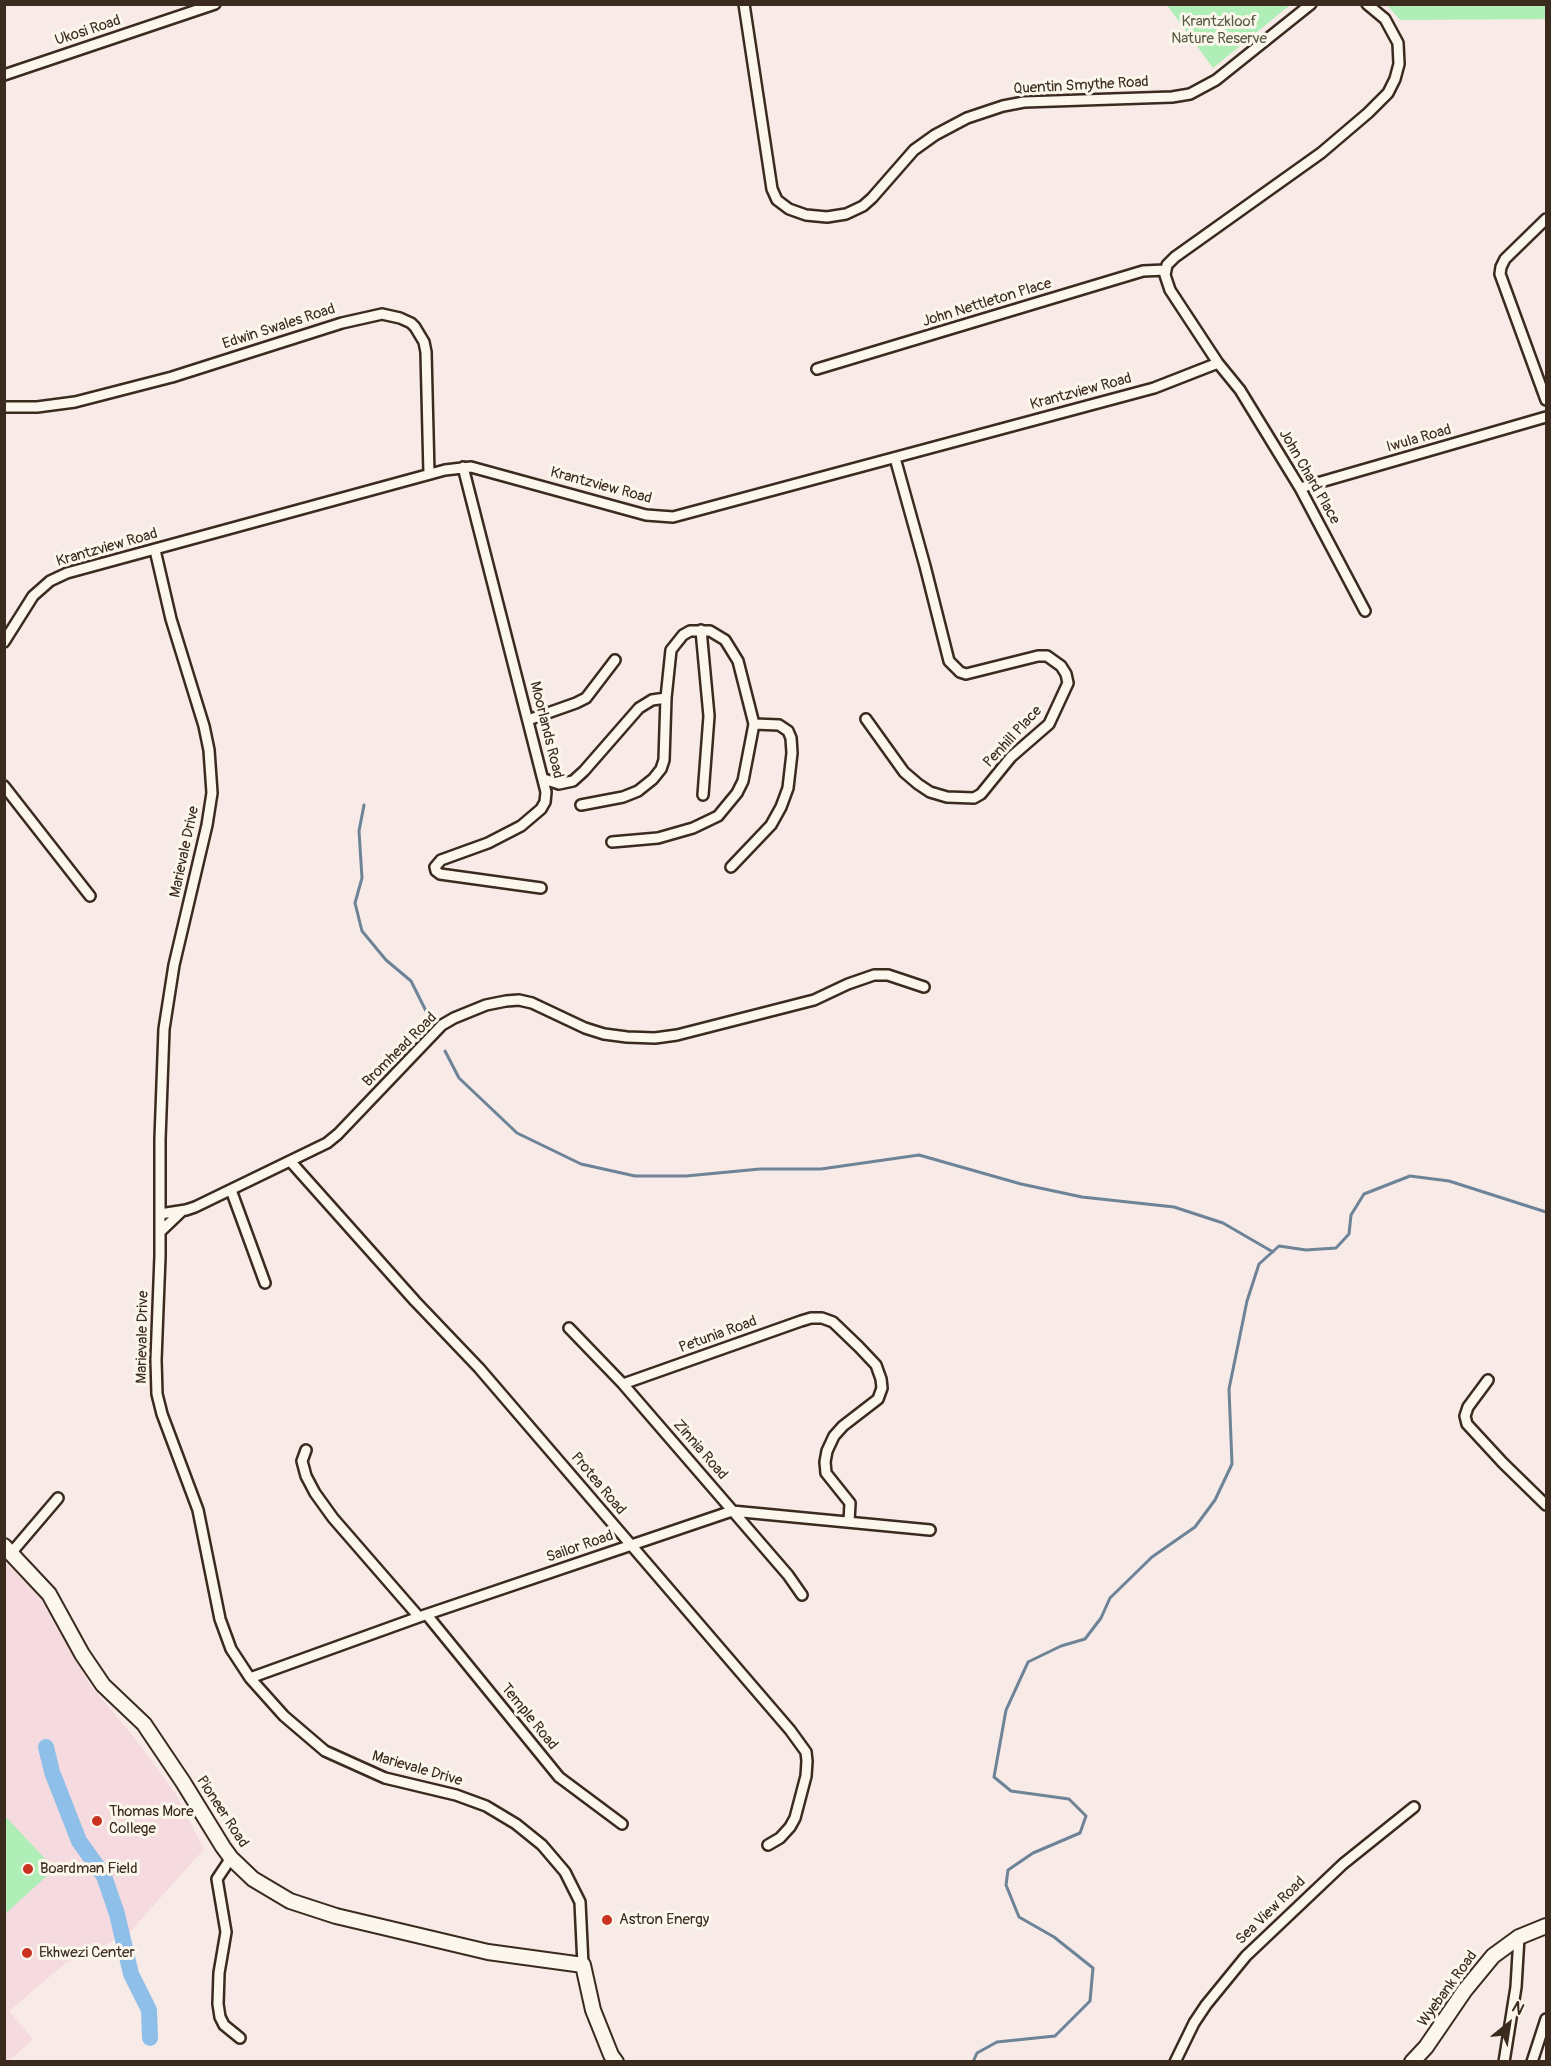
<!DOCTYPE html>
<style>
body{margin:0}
#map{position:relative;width:1551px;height:2066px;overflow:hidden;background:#f8eae6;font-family:Pangolin,sans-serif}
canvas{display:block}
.frame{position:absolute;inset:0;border:6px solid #3b2a1e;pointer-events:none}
.north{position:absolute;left:1479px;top:1994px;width:60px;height:60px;-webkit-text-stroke:4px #fbf7ec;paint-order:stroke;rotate:30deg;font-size:16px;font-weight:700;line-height:24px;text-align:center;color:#3b2a1e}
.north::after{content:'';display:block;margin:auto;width:21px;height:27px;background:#3b2a1e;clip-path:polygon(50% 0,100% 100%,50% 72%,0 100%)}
</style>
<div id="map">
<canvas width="1551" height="2066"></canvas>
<div class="frame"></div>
<div class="north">N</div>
</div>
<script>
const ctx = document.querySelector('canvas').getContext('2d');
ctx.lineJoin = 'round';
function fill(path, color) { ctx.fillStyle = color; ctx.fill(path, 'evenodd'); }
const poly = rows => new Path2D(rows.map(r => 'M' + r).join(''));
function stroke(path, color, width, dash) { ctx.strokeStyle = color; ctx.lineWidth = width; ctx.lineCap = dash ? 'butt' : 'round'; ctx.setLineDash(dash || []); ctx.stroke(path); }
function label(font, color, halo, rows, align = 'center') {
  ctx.font = font + ' Pangolin,sans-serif'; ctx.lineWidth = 6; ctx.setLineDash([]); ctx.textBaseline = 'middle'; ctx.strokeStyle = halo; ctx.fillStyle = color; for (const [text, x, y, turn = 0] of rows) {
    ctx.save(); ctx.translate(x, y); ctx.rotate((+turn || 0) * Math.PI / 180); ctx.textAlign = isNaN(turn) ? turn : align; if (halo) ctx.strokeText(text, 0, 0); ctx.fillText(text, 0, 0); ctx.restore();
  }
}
fill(poly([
 [6,1563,40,1598,91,1686,133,1736,175,1793,204,1849,128,1934,67,1962,9,2011,33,2039,8,2062,4,2061]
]), '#f5dadf');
fill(poly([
 [1167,5,1290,5,1213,68],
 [1387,5,1546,5,1546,19,1400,20],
 [5,1816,51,1865,50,1873,5,1914]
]), '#afeeb6');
stroke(poly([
 [364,805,359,831,362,878,355,903,362,931,386,960,411,981,434,1027],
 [445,1051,459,1078,517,1133,581,1164,635,1176,686,1176,760,1169,821,1169,919,1155,1021,1184,1082,1197,1174,1207,1223,1223,1273,1252],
 [973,2062,977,2053,997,2042,1055,2036,1090,2001,1093,1968,1054,1937,1019,1917,1006,1885,1008,1870,1033,1853,1080,1833,1086,1816,1069,1799,1011,1791,994,1777,1006,1710,1028,1662,1061,1646,1085,1639,1101,1618,1110,1598,1152,1557,1195,1527,1215,1500,1232,1464,1229,1389,1247,1301,1259,1264,1279,1246,1306,1250,1336,1248,1349,1234,1351,1215,1364,1194,1410,1176,1449,1181,1546,1212]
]), '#6c8398', 3);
stroke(poly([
 [46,1747,52,1772,79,1841,104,1876,117,1914,131,1974,149,2010,150,2038]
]), '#8dbfe9', 16);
const minor = poly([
 [744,4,772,189,777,200,789,209,806,215,827,217,846,214,863,206,872,198,914,150,935,135,967,118,1003,106,1024,102,1172,97,1190,94,1216,80,1311,4],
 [4,75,215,4],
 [1546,219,1505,259,1501,267,1500,274,1546,400],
 [817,369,1143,271,1165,270],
 [4,407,37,407,75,402,172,377,342,323,382,314,400,318,411,323,415,327,424,342,426,352,429,474],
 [463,467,546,792,545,802,541,809,521,826,488,843,441,860,435,867,436,871,440,874,541,888],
 [1300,488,1546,417],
 [155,550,171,619,204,726,209,750,212,793,207,825,174,965,164,1029,160,1139,160,1256,156,1360,157,1394,162,1414,198,1510,220,1619,231,1649,250,1678,284,1716,325,1751,385,1778,456,1795,486,1806,516,1824,542,1845,565,1872,580,1902,583,1965],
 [1365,611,1300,488,1240,390,1218,363,1170,290,1165,275,1167,265,1175,257,1321,153,1368,113,1388,93,1395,79,1399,64,1398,43,1385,19,1367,4],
 [701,630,709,716,703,795],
 [4,642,33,596,50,581,67,573,445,470,471,467,646,515,673,517,1154,388,1218,363],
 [866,719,904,772,918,784,930,792,947,797,974,798,981,794,1011,757,1049,724,1068,683,1066,674,1061,666,1047,656,1038,656,966,674,960,672,949,661,925,566,895,458],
 [528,720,576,703,586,698,615,660],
 [544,779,559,784,573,781,584,771,639,708,652,700,666,698],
 [4,786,90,896],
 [581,805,623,797,638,791,653,779,661,769,664,760,666,698,671,650,683,635,690,631,710,631,725,640,738,661,754,724,743,781,737,793,718,816,693,828,658,838,612,842],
 [731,867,771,825,781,807,788,788,792,753,791,738,788,731,779,725,754,724],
 [291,1162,415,1301,479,1368,790,1730,806,1752,807,1761,806,1776,795,1818,790,1827,780,1838,768,1845],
 [231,1190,265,1283],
 [160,1214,186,1210,195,1207,327,1143,338,1134,442,1025,454,1018,486,1005,506,1001,519,1000,532,1003,585,1028,604,1034,627,1037,655,1038,677,1035,814,1000,848,984,874,975,888,975,924,987],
 [160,1232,182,1211],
 [569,1328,623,1384,788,1575,802,1595],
 [1488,1380,1468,1407,1465,1416,1467,1424,1503,1463,1546,1505],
 [623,1384,801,1321,811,1318,822,1318,833,1322,859,1347,876,1365,881,1379,882,1388,878,1399,843,1426,834,1436,827,1451,825,1462,826,1473,850,1503,849,1522],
 [306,1450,302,1461,306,1476,315,1493,333,1518,419,1617],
 [12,1552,58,1498],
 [427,1615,559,1777,622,1824],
 [250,1678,419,1617,732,1511,930,1530],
 [231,1858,217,1879,226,1932,219,1973,218,2004,220,2017,224,2025,240,2038],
 [1175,2062,1194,2023,1206,2005,1246,1956,1343,1864,1414,1807],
 [1504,2062,1516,1987,1519,1937],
 [1532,2062,1546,2019]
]);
const secondary = poly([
 [4,1546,49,1594,82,1654,103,1685,144,1724,183,1782,223,1847,231,1858,253,1879,290,1901,336,1916,488,1952,583,1965,593,2010,611,2055,616,2062],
 [1412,2062,1426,2047,1465,1990,1493,1956,1519,1937,1546,1926]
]);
stroke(minor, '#3b2a1e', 14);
stroke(secondary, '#3b2a1e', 18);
stroke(minor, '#fbf7ec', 9);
stroke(secondary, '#fbf7ec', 14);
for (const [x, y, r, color] of [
 [97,1821,6,"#c8321e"],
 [28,1869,6,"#c8321e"],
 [607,1920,6,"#c8321e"],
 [27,1953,6,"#c8321e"]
]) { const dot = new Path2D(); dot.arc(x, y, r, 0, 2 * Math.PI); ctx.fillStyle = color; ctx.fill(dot); stroke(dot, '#fbf7ec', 2); }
label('15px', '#585b44', '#fbf7ec', [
 ["Krantzkloof",1219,22],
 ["Nature Reserve",1219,39]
]);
label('15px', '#3b2a1e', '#fbf7ec', [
 ["Ukosi Road",88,31,-18],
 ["Quentin Smythe Road",1081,86,-3],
 ["John Nettleton Place",987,303,-17],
 ["Edwin Swales Road",279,327,-18],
 ["Krantzview Road",1081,392,-15],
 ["Iwula Road",1419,439,-16],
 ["John Chard Place",1309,477,60],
 ["Krantzview Road",601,486,15],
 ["Krantzview Road",107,548,-16],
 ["Moorlands Road",546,730,76],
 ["Penhill Place",1013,737,-47],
 ["Marievale Drive",185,852,-78],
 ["Bromhead Road",400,1050,-45],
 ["Petunia Road",718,1335,-20],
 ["Marievale Drive",143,1337,-89],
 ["Zinnia Road",700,1450,49],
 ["Protea Road",598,1484,50],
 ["Sailor Road",580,1547,-19],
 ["Temple Road",529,1717,51],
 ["Marievale Drive",417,1769,16],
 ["Pioneer Road",222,1812,57],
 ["Sea View Road",1271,1911,-44],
 ["Wyebank Road",1448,1989,-54]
]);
label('15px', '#3b2a1e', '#fbf7ec', [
 ["Thomas More",109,1812],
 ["College",109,1829],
 ["Boardman Field",40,1869],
 ["Astron Energy",619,1920],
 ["Ekhwezi Center",39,1953]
], 'left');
</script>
